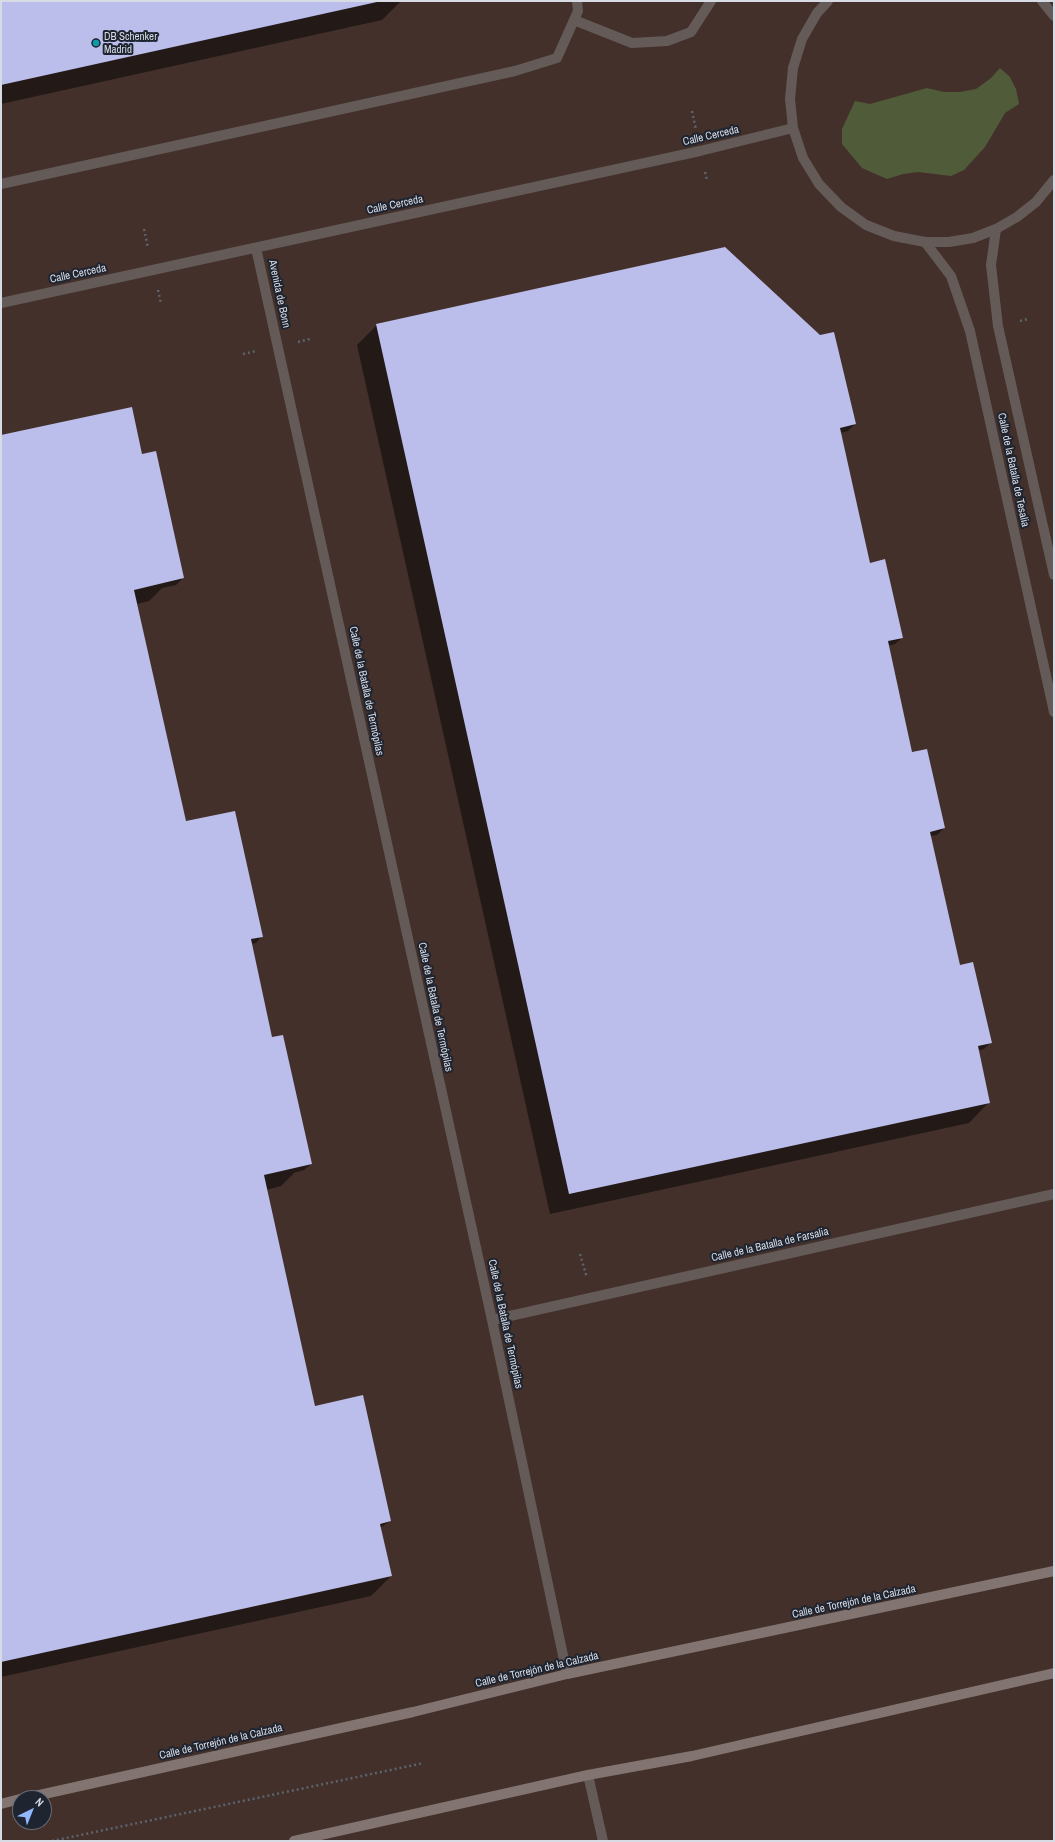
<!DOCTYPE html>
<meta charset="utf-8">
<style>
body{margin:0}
#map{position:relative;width:1055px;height:1842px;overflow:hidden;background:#282e3b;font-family:"Archivo Narrow",sans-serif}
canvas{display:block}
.frame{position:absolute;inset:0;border:2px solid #d7dbe4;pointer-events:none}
.north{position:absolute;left:12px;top:1790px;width:40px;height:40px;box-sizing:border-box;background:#1e2430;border:1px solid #686d78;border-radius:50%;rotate:43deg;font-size:11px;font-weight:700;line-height:16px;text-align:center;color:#d7dbe4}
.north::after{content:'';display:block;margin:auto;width:14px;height:18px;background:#91b8fd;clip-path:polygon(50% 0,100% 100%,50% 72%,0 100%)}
</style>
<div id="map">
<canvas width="1055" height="1842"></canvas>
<div class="frame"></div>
<div class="north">N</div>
</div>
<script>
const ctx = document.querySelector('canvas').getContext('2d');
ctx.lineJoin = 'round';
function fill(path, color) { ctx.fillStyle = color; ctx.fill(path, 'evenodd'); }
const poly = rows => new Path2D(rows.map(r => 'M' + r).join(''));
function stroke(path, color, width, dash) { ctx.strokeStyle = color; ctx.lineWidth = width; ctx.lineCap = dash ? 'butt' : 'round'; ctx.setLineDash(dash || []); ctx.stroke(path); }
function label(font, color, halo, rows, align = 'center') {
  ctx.font = font + ' "Archivo Narrow",sans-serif'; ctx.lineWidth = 4; ctx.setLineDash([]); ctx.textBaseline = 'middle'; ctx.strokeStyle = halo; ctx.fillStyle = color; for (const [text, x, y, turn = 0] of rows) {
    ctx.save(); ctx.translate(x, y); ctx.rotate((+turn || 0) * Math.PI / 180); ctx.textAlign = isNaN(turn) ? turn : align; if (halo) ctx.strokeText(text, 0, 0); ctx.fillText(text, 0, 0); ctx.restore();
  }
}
fill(poly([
 [1,1,1054,1,1054,1841,1,1841],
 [20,1798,44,1798,44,1822,20,1822]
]), '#43302a');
fill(poly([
 [1000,68,1010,77,1016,89,1019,104,1005,113,985,147,964,170,951,176,918,172,903,174,887,179,862,168,842,144,842,129,855,101,870,104,927,88,944,92,960,92,976,89,991,78]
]), '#505c39');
fill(poly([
 [1,1,401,1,382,20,1,104],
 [377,325,855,424,848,431,840,433,869,564,902,638,895,644,887,646,912,754,944,828,937,835,930,836,959,967,991,1042,984,1049,977,1051,989,1102,969,1123,550,1214,357,345],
 [1,436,142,456,183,578,176,585,162,588,149,601,137,604,185,821,262,936,256,943,251,944,272,1038,311,1164,304,1170,294,1173,281,1186,266,1190,314,1407,390,1521,380,1528,391,1576,371,1596,1,1677]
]), '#0007');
fill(poly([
 [1,1,377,1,377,2,1,85],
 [725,247,820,335,834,332,856,424,840,428,870,563,885,559,903,638,888,641,912,752,927,749,945,828,930,832,960,965,973,962,992,1043,978,1046,990,1103,569,1194,376,324],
 [132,407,142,454,156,451,184,578,134,590,186,821,235,811,263,937,251,939,272,1037,283,1035,312,1164,264,1175,315,1406,363,1395,391,1521,380,1524,392,1576,1,1662,1,435]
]), '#bbbdea');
stroke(poly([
 [692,111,696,130],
 [705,172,707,181],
 [144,229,148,248],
 [158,290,161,304],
 [1020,321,1028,319],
 [298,342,310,339],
 [243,354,256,351],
 [580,1254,587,1278],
 [52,1841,424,1763]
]), '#5d636f', 2.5, [2, 3]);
stroke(poly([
 [574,20,632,43,667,41,691,32,711,1],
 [1,184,515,71,557,58,578,11,577,1]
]), '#645b59', 10);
stroke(poly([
 [828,1,817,13,802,39,793,68,790,99,793,128,803,158,819,184,841,207,866,225,894,236,925,242,949,242,973,238,996,229,1017,217,1036,202,1054,180],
 [1042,1,1054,16],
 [996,229,991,265,998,326,1054,575],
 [925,242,951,276,970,331,1054,712],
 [256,248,492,1320,567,1674],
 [1,303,700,151,793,128],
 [492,1320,1054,1194],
 [588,1775,603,1841]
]), '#645b59', 10);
stroke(poly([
 [26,1798,413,1712,567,1674,1054,1571],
 [1,1804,20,1799],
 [294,1841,588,1775,692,1756,1054,1673]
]), '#827571', 10);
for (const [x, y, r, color] of [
 [96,43,4,"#0f9aa8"]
]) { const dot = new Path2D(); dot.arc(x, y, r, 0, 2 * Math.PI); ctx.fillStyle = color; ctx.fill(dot); stroke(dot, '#1e2430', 1.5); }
label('11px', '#d7dbe4', '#1e2430', [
 ["DB Schenker",104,37],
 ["Madrid",104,50]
], 'left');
label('11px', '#d7dbe4', '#1e2430', [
 ["Calle Cerceda",711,136,-13],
 ["Calle Cerceda",395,205,-12],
 ["Calle Cerceda",78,274,-12],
 ["Avenida de Bonn",279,294,78],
 ["Calle de la Batalla de Tesalia",1013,470,78],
 ["Calle de la Batalla de Termópilas",366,691,78],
 ["Calle de la Batalla de Termópilas",435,1007,78],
 ["Calle de la Batalla de Farsalia",770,1245,-13],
 ["Calle de la Batalla de Termópilas",505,1324,78],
 ["Calle de Torrejón de la Calzada",854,1602,-12],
 ["Calle de Torrejón de la Calzada",537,1670,-13],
 ["Calle de Torrejón de la Calzada",221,1742,-13]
]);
</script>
